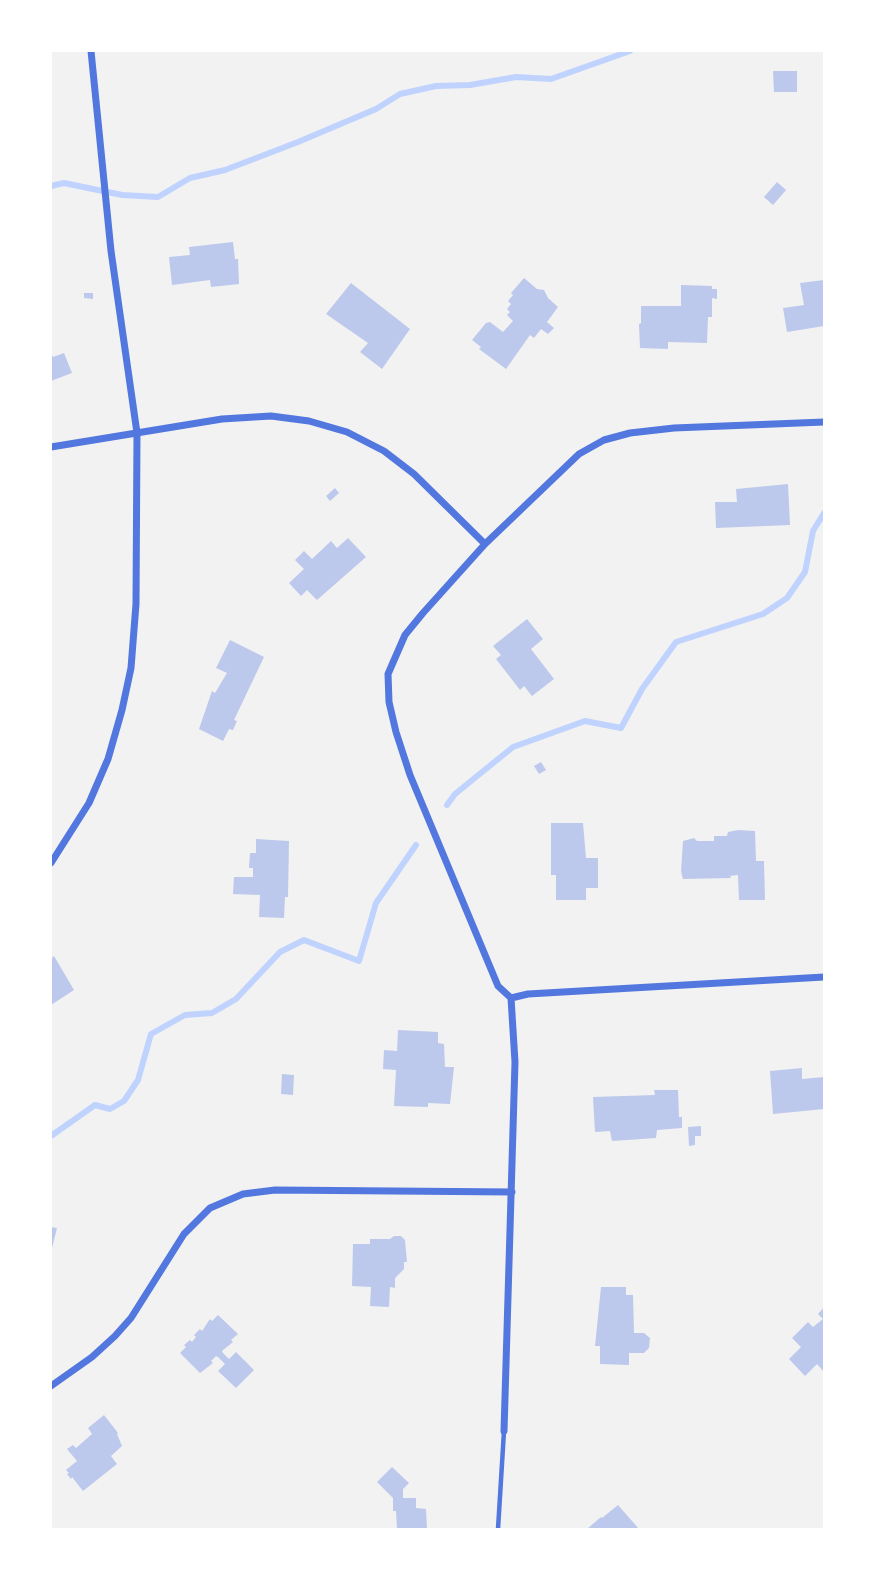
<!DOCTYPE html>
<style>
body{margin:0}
#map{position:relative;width:875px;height:1580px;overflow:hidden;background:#f2f2f2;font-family:Helvetica,sans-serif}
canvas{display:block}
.frame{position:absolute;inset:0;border:52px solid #fff;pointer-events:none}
</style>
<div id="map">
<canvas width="875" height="1580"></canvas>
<div class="frame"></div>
</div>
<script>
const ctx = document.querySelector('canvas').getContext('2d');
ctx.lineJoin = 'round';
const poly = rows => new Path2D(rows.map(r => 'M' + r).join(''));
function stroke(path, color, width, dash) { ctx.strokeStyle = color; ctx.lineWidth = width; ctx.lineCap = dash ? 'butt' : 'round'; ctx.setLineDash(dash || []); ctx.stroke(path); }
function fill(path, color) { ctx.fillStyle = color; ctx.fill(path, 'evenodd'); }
stroke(poly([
 [51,186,64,183,122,195,158,197,190,178,225,170,298,142,376,109,400,94,436,86,470,85,516,77,551,79,630,51],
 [447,805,455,794,513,747,585,721,621,728,642,689,676,642,763,614,787,598,805,572,813,531,824,513],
 [51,1136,95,1105,110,1109,124,1101,138,1080,151,1034,185,1015,212,1013,236,999,280,952,304,940,359,961,376,903,416,845]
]), '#bfd3fe', 6);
fill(poly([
 [773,71,797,71,797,92,774,92],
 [777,182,786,190,773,205,764,197],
 [233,242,235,259,238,259,239,284,211,287,210,280,172,285,169,257,190,255,189,247],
 [524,278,537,289,544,290,548,298,558,307,547,322,554,328,548,334,541,329,534,338,530,335,506,369,479,349,481,347,472,340,486,323,490,322,503,332,513,321,507,315,510,312,507,309,511,304,508,301,513,295,511,293],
 [824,280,824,326,787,332,783,308,804,305,800,283],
 [351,283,410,329,382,369,360,352,368,343,326,314],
 [681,285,712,286,712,289,717,289,717,299,712,298,712,317,708,317,707,343,668,342,668,349,640,348,639,324,641,323,641,306,681,306],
 [84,293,93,293,93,299,84,298],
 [51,352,53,357,64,353,72,373,51,381],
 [788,484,790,525,716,528,715,502,737,502,736,489],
 [335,488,339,493,330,501,326,496],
 [348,538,366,557,317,600,307,590,301,596,289,583,304,569,295,560,304,551,312,559,331,541,337,548],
 [527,619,543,639,531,649,554,679,532,696,524,686,520,690,496,659,501,655,493,646],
 [230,640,264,657,234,720,237,721,233,730,229,729,223,741,199,729,212,691,215,693,227,673,216,668],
 [541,762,546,770,539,774,534,766],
 [551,823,583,823,586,858,598,858,598,888,586,888,586,900,556,900,556,875,551,875],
 [738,830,755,831,756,861,764,861,765,900,739,900,738,875,730,876,731,878,683,879,681,871,683,841,694,838,697,841,714,841,714,836,727,836,728,832],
 [256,839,289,841,288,897,285,897,284,918,259,917,260,895,233,894,234,877,253,877,253,868,249,868,250,853,256,853],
 [54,956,74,990,51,1005,51,959],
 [398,1030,438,1032,438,1043,444,1044,445,1067,454,1067,450,1104,428,1103,428,1107,394,1106,396,1070,383,1069,384,1050,397,1051],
 [802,1068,802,1079,824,1077,824,1109,773,1114,770,1071],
 [282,1074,294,1075,293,1095,281,1094],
 [654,1090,678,1090,679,1117,682,1117,682,1128,657,1130,656,1138,627,1140,612,1141,610,1131,595,1132,593,1097,655,1095],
 [701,1126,701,1136,695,1136,695,1145,689,1146,688,1127],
 [51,1227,57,1228,52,1248,51,1248],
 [394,1236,401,1236,405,1240,407,1262,404,1262,404,1269,395,1278,395,1288,390,1287,389,1307,370,1306,371,1287,352,1286,353,1244,370,1244,370,1239,390,1239],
 [601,1287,626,1287,626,1295,633,1295,634,1333,644,1333,650,1338,649,1348,644,1353,629,1353,629,1365,600,1364,600,1346,595,1346],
 [824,1307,824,1372,817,1364,805,1376,789,1359,801,1347,792,1338,808,1322,813,1327,823,1319,818,1314],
 [218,1315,238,1334,231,1340,233,1342,222,1351,223,1353,229,1359,236,1352,254,1370,236,1388,218,1371,225,1364,219,1358,216,1356,211,1361,213,1363,200,1373,180,1353,186,1347,184,1345,190,1340,192,1342,196,1337,194,1335,200,1329,202,1331,210,1319,212,1321],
 [104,1415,118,1433,117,1434,122,1446,111,1456,117,1464,83,1491,72,1477,71,1479,67,1474,69,1473,66,1470,77,1461,67,1449,73,1445,76,1448,92,1434,88,1428],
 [392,1467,409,1483,403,1489,403,1498,416,1498,416,1508,426,1509,427,1529,397,1529,396,1511,393,1511,393,1498,377,1482],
 [618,1505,639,1529,587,1529,601,1517,602,1518]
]), '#bdc9ec');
stroke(poly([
 [498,1529,504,1431]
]), '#5277de', 4.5);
stroke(poly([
 [824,422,674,428,630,433,604,440,579,454,485,544,423,613,405,635,388,674,389,702,396,732,410,775,498,986,511,998,528,994,824,977],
 [51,447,222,419,271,416,309,421,347,432,384,451,414,474,485,544],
 [51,863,89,803,108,759,122,710,131,668,136,604,137,433,111,251,91,51],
 [51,1386,92,1357,115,1336,131,1318,184,1234,210,1208,243,1194,275,1190,512,1192],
 [504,1431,515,1062,511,998]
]), '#5277de', 7);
</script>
